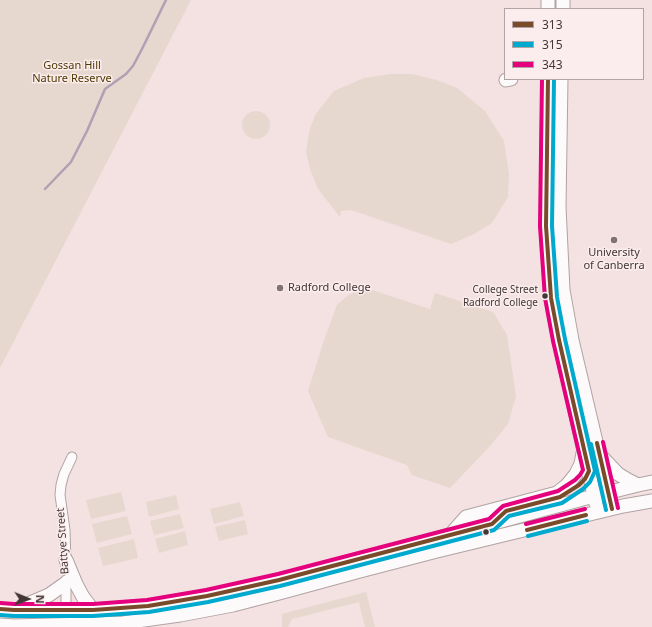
<!DOCTYPE html>
<style>
body{margin:0}
#map{position:relative;width:652px;height:627px;overflow:hidden;background:#f4e1e2;font-family:"Noto Sans",sans-serif}
canvas{display:block}
.legend{position:absolute;left:504px;top:8px;width:140px;height:72px;box-sizing:border-box;background:#fbeded;border:1px solid #b1a4a4;margin:0;padding:5px 7px;list-style:none;font-size:12px;color:#433637}
.legend li{display:flex;align-items:center;gap:8px;height:20px}
.legend b{width:20px;border:1px solid #b1a4a4}
.north{position:absolute;left:8px;top:579px;width:40px;height:40px;-webkit-text-stroke:3px #fbeded;paint-order:stroke;rotate:91deg;font-size:11px;font-weight:700;line-height:16px;text-align:center;color:#433637}
.north::after{content:'';display:block;margin:auto;width:14px;height:18px;background:#433637;clip-path:polygon(50% 0,100% 100%,50% 72%,0 100%)}
</style>
<div id="map">
<canvas width="652" height="627"></canvas>
<ul class="legend">
<li><b style="height:5px;background:#7a4b2a"></b>313</li>
<li><b style="height:5px;background:#00a9ce"></b>315</li>
<li><b style="height:5px;background:#e5007d"></b>343</li>
</ul>
<div class="north">N</div>
</div>
<script>
const ctx = document.querySelector('canvas').getContext('2d');
ctx.lineJoin = 'round';
function fill(path, color) { ctx.fillStyle = color; ctx.fill(path, 'evenodd'); }
const poly = rows => new Path2D(rows.map(r => 'M' + r).join(''));
function stroke(path, color, width, dash) { ctx.strokeStyle = color; ctx.lineWidth = width; ctx.lineCap = dash ? 'butt' : 'round'; ctx.setLineDash(dash || []); ctx.stroke(path); }
function label(font, color, halo, rows, align = 'center') {
  ctx.font = font + ' "Noto Sans",sans-serif'; ctx.lineWidth = 3; ctx.setLineDash([]); ctx.textBaseline = 'middle'; ctx.strokeStyle = halo; ctx.fillStyle = color; for (const [text, x, y, turn = 0] of rows) {
    ctx.save(); ctx.translate(x, y); ctx.rotate((+turn || 0) * Math.PI / 180); ctx.textAlign = isNaN(turn) ? turn : align; if (halo) ctx.strokeText(text, 0, 0); ctx.fillText(text, 0, 0); ctx.restore();
  }
}
fill(poly([
 [0,0,191,0,0,368],
 [391,74,412,74,437,80,457,88,485,111,504,141,509,174,508,197,492,223,474,234,451,244,351,210,341,211,340,217,318,189,310,169,306,152,309,132,315,115,334,91,364,78],
 '242 125a14 14 0 1 1 28 0a14 14 0 1 1-28 0Z',
 [369,289,430,309,435,293,493,312,507,335,516,396,508,424,490,446,450,488,412,475,407,465,328,437,308,391,323,343,337,305,347,296,359,290],
 [121,492,126,511,91,519,86,500],
 [176,495,179,509,149,517,146,502],
 [240,502,244,516,214,524,210,509],
 [180,514,184,528,154,535,150,521],
 [127,516,132,534,97,543,92,524],
 [245,520,248,534,219,541,215,527],
 [185,531,188,545,159,553,155,539],
 [134,539,138,558,103,566,98,548],
 [366,592,375,627,365,627,359,602,292,619,288,627,282,627,282,614]
]), '#e6d8ce');
stroke(poly([
 [45,189,71,162,87,131,105,89,126,74,133,66,142,49,166,0]
]), '#afa0b4', 2.5);
const street = poly([
 [66,565,65,530,60,495,61,485,64,474,72,457],
 [66,580,66,610]
]);
const secondary = poly([
 [548,9,548,0],
 [563,9,563,0],
 [548,79,546,226,551,298,559,340,596,504],
 [561,79,559,207,563,290,572,340,610,501],
 [506,80,511,79],
 [600,455,618,474,628,480,638,485],
 [451,534,466,517,557,493,567,485,576,474,581,464,583,453],
 [66,560,76,584,83,597,93,610],
 [21,607,49,595,66,583],
 [0,609,14,610,93,610,148,606,207,596,279,580,357,560,594,496,638,485,652,482],
 [0,625,14,626,123,623,180,615,233,605,283,592,360,571,437,551,623,506,652,501]
]);
stroke(street, '#b1a3a3', 11);
stroke(secondary, '#b1a3a3', 15);
stroke(street, '#fdfafb', 9);
stroke(secondary, '#fdfafb', 13);
stroke(poly([
 [597,443,612,509],
 [527,530,586,515],
 [0,609,14,610,93,610,148,606,207,596,279,580,492,524,506,511,560,497,579,485,585,479,589,471,559,340,551,298,546,226,548,79]
]), '#7a4b2a', 4);
stroke(poly([
 [591,444,606,510],
 [528,536,587,521],
 [0,615,14,616,93,616,149,612,208,602,280,586,494,530,509,516,562,503,583,489,590,482,595,471,565,339,557,297,552,226,554,79]
]), '#00a9ce', 4);
stroke(poly([
 [603,442,618,508],
 [526,524,585,509],
 [0,603,14,604,93,604,147,600,206,590,278,574,489,519,503,506,558,491,575,480,580,475,583,470,553,341,545,298,540,226,542,79]
]), '#e5007d', 4);
for (const [x, y, r, color] of [
 [614,240,4,"#817273"],
 [280,288,4,"#817273"],
 [545,296,3.5,"#433637"],
 [486,532,3.5,"#433637"]
]) { const dot = new Path2D(); dot.arc(x, y, r, 0, 2 * Math.PI); ctx.fillStyle = color; ctx.fill(dot); stroke(dot, '#fbeded', 1.5); }
label('10px', '#433637', '#fbeded', [
 ["College Street",538,290],
 ["Radford College",538,303]
], 'right');
label('11px', '#4f3800', '#fbeded', [
 ["Gossan Hill",72,66],
 ["Nature Reserve",72,79]
]);
label('11px', '#433637', '#fbeded', [
 ["University",614,253],
 ["of Canberra",614,266],
 ["Radford College",288,288,"left"]
]);
label('11px', '#433637', '#fbeded', [
 ["Battye Street",63,541,-94]
]);
</script>
